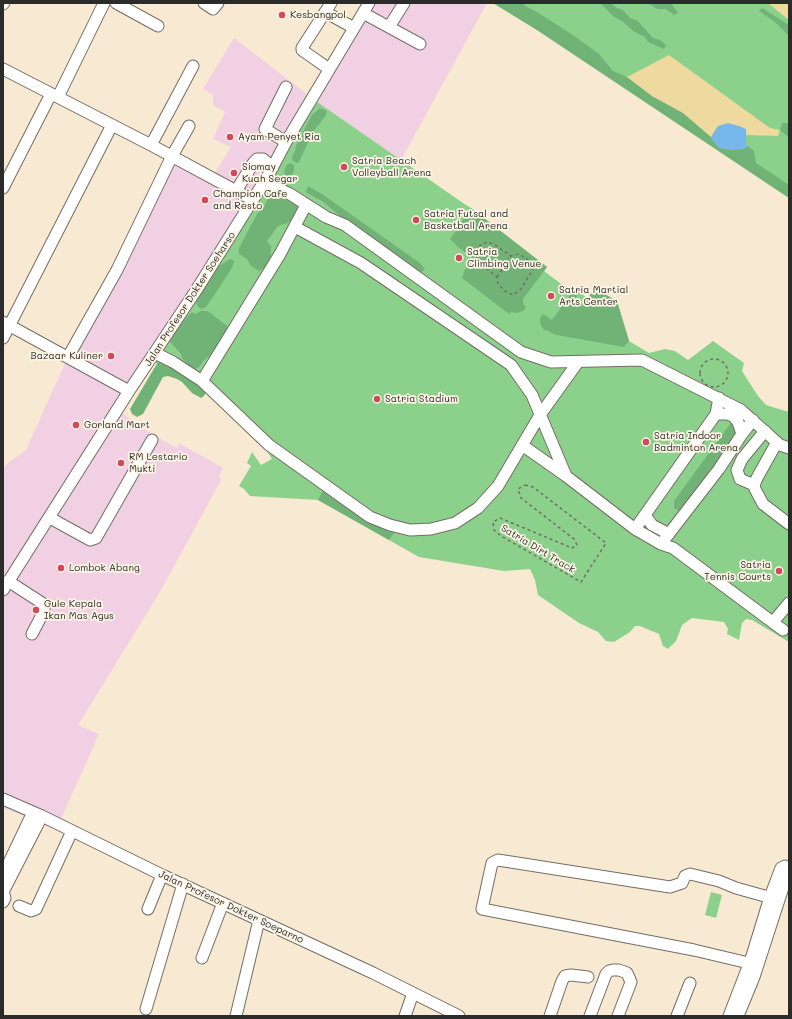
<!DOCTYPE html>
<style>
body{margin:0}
#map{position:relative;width:792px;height:1019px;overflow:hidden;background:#f8e9d2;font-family:Mali,sans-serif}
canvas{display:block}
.frame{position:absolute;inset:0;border:4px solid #2b2b2b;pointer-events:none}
</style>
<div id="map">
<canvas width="792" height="1019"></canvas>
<div class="frame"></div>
</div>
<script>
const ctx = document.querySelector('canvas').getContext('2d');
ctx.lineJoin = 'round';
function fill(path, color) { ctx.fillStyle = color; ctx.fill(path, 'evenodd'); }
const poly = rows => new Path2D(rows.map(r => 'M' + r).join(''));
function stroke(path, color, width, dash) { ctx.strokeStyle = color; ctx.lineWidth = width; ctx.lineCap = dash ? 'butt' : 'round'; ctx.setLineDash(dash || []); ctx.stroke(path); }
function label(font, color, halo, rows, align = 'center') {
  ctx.font = font + ' Mali,sans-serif'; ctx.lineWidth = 3.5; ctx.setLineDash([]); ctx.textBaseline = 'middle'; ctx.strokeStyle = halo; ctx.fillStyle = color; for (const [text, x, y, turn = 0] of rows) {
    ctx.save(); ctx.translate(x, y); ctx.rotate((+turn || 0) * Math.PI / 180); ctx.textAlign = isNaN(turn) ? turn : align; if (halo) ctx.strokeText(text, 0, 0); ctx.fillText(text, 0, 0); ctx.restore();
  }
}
fill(poly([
 [371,3,487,3,401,160,313,99,119,411,150,433,177,448,179,443,223,468,219,475,221,480,161,590,78,725,99,734,56,830,42,825,30,818,3,808,3,467,26,450,68,357,171,161,210,181,231,147,213,139,225,112,213,105,213,95,203,89,234,38,313,99]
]), '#f1d0e3');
fill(poly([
 [493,3,789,3,789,198,537,30],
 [313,99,463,203,471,208,547,267,544,271,572,292,580,292,588,299,590,295,601,292,617,301,629,341,649,353,665,349,675,351,688,360,713,341,744,363,742,371,758,396,766,405,789,412,789,642,752,620,746,619,742,623,739,640,727,634,728,629,724,622,692,618,682,625,676,641,668,649,663,646,659,634,640,626,635,626,630,632,614,642,606,641,598,632,579,623,538,595,535,580,530,569,504,571,419,557,318,500,250,496,244,489,239,486,251,466,247,463,252,452,261,465,272,459,263,445,239,424,216,400,206,392,163,366,151,361],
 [711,892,722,895,716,918,705,915]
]), '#8cd18b');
fill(poly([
 [493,3,524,3,525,6,537,12,573,35,599,54,613,71,627,77,652,96,683,113,711,137,713,141,743,149,748,146,754,151,756,163,789,185,789,198,537,30],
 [600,3,611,3,617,8,623,10,630,18,638,21,653,38,660,40,666,45,664,49,648,42,645,37,633,31,622,21,614,17],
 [648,3,671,3,678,13,674,15,666,9,657,9],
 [762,8,789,25,789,36,775,22,759,11],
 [320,108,327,111,326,115,313,132,299,162,296,163,293,161,292,157,295,151,296,145,312,115],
 [782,123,789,123,789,138,780,130],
 [290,163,294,165,294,171,291,176,288,177,285,175,284,171,287,165],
 [308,186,322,194,420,263,425,269,422,272,417,270,343,218,322,201,309,194,306,192],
 [276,191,281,194,282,198,295,204,299,208,293,220,287,223,278,226,267,241,271,246,271,261,264,268,259,271,251,266,247,259,239,254,239,248,257,214,264,206,270,195],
 [471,208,547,267,523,299,523,303,526,308,523,311,517,313,511,312,509,314,462,278,465,269,470,267,473,262,473,258,471,256,458,247,450,239],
 [230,259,234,261,232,268,215,294,206,307,202,309,198,307,196,302,199,293,216,268],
 [572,292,580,292,574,300,582,307,588,299,590,295,589,294,601,292,617,301,629,341,624,347,556,335,546,330,544,330,540,323,540,318,543,314,552,320],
 [201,311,208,311,227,326,228,329,214,353,205,359,199,367,195,369,190,367,182,358,181,354,170,342,175,330,186,318,192,312,195,314],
 [163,361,204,389,206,392,204,396,201,398,192,393,182,382,177,379,168,376,163,377,143,414,137,417,132,414,130,409,155,367,158,362],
 [738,413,745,418,742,426,682,511,679,511,674,508,674,501],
 [324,488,381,525,394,533,389,540,318,500]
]), '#71b377');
fill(poly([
 [768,3,789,3,789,20,779,12],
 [669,55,770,128,780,130,778,136,746,135,745,129,718,126,711,137,683,113,652,96,627,77]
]), '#eeda9e');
fill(poly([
 [728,123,739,126,746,129,746,145,748,146,743,149,731,150,719,148,713,141,711,137,718,126]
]), '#77b7eb');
const minor = poly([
 [116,3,158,26],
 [204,3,213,9,218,3],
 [3,4,4,3],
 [325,12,354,28],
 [363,13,420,44],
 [389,27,404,3],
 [3,69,151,145,253,200],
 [329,69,302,50,302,48,331,3],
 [58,97,104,3],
 [286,142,265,129,286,87],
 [151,145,193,66],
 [264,182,290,194,326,217,345,225,521,352,551,362,642,360,741,410,780,445,789,448],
 [3,188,51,94],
 [236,191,254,162,257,159,263,159,273,167],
 [295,227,361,263,511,365,532,395,566,476,635,529,661,544,673,548,783,630],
 [3,322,129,391],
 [3,338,112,125],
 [155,353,173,362,202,381,269,445,370,517,390,525,410,530,431,529,455,523,478,508,498,486,540,415,578,362],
 [68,357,117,270,172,156,189,126],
 [202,381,280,254,306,205],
 [716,414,727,414,733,416,738,422,742,434],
 [777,442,757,478,754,485,755,489,763,504,789,524],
 [522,445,566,476],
 [754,485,740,479,737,470,742,459,765,431],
 [645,515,652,525,669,534],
 [50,518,90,540,96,538,152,440],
 [635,529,716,414,719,398],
 [661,544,719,469,742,434,753,420],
 [8,581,42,603,44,607,44,611,32,634],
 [3,590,129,391,197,289,269,174,286,142,369,3],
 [773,622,789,603],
 [3,799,42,816,162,875,373,973,459,1016],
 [3,875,33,812],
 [3,892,42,816],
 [3,892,5,898,3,902],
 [19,906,31,911,36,909,72,831],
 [148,909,162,875],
 [202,958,223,903],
 [757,965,694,950,482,909,492,863,498,860,670,887,682,883,685,876,690,874,719,881,736,888,779,900],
 [146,1009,183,884],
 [236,1016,259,920],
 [405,1016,413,993],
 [550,1016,562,981,565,976,571,975,588,977],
 [590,1016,606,974,609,971,613,970,619,970,627,973,631,982,618,1016],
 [677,1016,690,983],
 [729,1016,751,959,770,897,781,868,785,866,789,869],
 [738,1016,754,977,789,869]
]);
stroke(minor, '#736e65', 13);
stroke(poly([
 [497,277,511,256,519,254,527,259,534,266,531,273,520,290,513,295,505,291,498,284,497,277,477,261,476,253,481,244,488,242,495,245,511,256],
 '700 373a14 14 0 1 1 28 0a14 14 0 1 1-28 0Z',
 [525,485,533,487,606,543,581,582,501,536,494,530,493,522,500,518,572,548,577,545,574,539,521,498,518,489,525,485]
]), '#736e65', 1.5, [3, 3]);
stroke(minor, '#fff', 11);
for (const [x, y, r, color] of [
 [282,15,4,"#d1495b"],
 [230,137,4,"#d1495b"],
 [344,167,4,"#d1495b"],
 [234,173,4,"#d1495b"],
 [205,200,4,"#d1495b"],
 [416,220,4,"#d1495b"],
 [459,258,4,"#d1495b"],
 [551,296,4,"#d1495b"],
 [111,356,4,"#d1495b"],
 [377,399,4,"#d1495b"],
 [76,425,4,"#d1495b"],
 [646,442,4,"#d1495b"],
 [121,463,4,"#d1495b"],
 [61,568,4,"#d1495b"],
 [779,571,4,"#d1495b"],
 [36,610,4,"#d1495b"]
]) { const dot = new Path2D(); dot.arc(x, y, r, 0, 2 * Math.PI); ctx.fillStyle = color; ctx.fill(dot); stroke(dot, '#fcf5e5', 1.5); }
label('10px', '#2b2b2b', '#fcf5e5', [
 ["Kesbangpol",290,15],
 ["Ayam Penyet Ria",238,137],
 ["Satria Beach",352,161],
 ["Volleyball Arena",352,173],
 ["Siomay",242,167],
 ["Kuah Segar",242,179],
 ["Champion Cafe",213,194],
 ["and Resto",213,206],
 ["Satria Futsal and",424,214],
 ["Basketball Arena",424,226],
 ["Satria",467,252],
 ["Climbing Venue",467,264],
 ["Satria Martial",559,290],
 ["Arts Center",559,302],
 ["Bazaar Kuliner",103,356,"right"],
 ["Satria Stadium",385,399],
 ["Gorland Mart",84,425],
 ["Satria Indoor",654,436],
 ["Badminton Arena",654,448],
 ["RM Lestario",129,457],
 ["Mukti",129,469],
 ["Satria",771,565,"right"],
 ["Tennis Courts",771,577,"right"],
 ["Lombok Abang",69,568],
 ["Gule Kepala",44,604],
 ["Ikan Mas Agus",44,616]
], 'left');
label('10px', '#2b2b2b', '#fcf5e5', [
 ["Jalan Profesor Dokter Soeharso",190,299,-57],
 ["Satria Dirt Track",538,549,31],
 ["Jalan Profesor Dokter Soeparno",231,907,25]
]);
</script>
